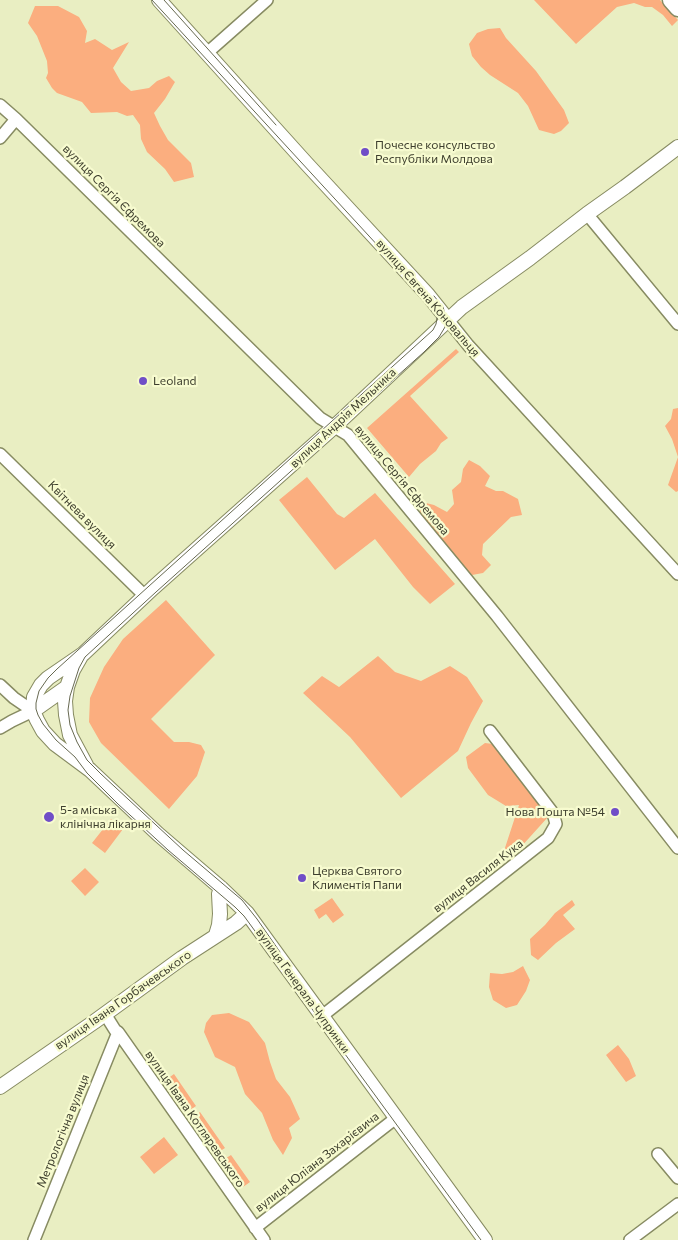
<!DOCTYPE html>
<meta charset="utf-8">
<style>
body{margin:0}
canvas{display:block;background:#e9eec2}
</style>
<canvas width="678" height="1240"></canvas>
<script>
const ctx = document.querySelector('canvas').getContext('2d');
ctx.lineJoin = 'round';
function fill(path, color) { ctx.fillStyle = color; ctx.fill(path, 'evenodd'); }
const poly = rows => new Path2D(rows.map(r => 'M' + r).join(''));
function stroke(path, color, width, dash) { ctx.strokeStyle = color; ctx.lineWidth = width; ctx.lineCap = dash ? 'butt' : 'round'; ctx.setLineDash(dash || []); ctx.stroke(path); }
function label(font, color, halo, rows, align = 'center') {
  ctx.font = font + ' Commissioner,sans-serif'; ctx.lineWidth = 4.5; ctx.setLineDash([]); ctx.textBaseline = 'middle'; ctx.strokeStyle = halo; ctx.fillStyle = color; for (const [text, x, y, turn = 0] of rows) {
    ctx.save(); ctx.translate(x, y); ctx.rotate((+turn || 0) * Math.PI / 180); ctx.textAlign = isNaN(turn) ? turn : align; if (halo) ctx.strokeText(text, 0, 0); ctx.fillText(text, 0, 0); ctx.restore();
  }
}
fill(poly([
 [534,0,660,0,678,20,672,26,663,15,652,7,645,7,634,3,617,7,576,44],
 [35,6,58,6,79,17,87,31,85,43,95,39,112,50,129,42,113,68,121,82,131,91,149,88,157,81,169,76,175,82,165,99,154,113,160,126,168,140,191,163,194,177,174,182,165,169,147,152,141,139,140,125,133,115,127,116,117,112,91,113,82,102,57,93,52,88,46,78,48,73,47,61,37,36,28,23],
 [500,28,506,38,536,71,564,110,569,123,561,131,554,134,539,130,528,106,518,93,490,75,481,67,472,56,469,44,477,33,488,29],
 [456,349,459,352,410,396,448,438,441,443,436,451,420,464,409,477,367,428],
 [678,408,678,491,676,492,668,485,678,457,672,439,665,426,671,419,673,409],
 [469,460,480,466,490,476,485,486,496,491,503,491,518,499,522,515,511,517,483,544,482,555,491,565,483,573,472,575,459,562,447,545,435,532,419,512,426,503,434,505,447,512,454,504,452,490,461,482,463,469],
 [307,477,337,514,344,518,375,493,455,584,430,604,413,587,375,539,335,570,279,500],
 [166,600,215,655,151,719,174,742,189,742,201,745,205,752,197,776,169,809,101,743,89,722,90,698,104,667,123,639],
 [378,656,395,672,421,681,450,666,467,677,483,701,471,723,458,751,401,798,350,737,303,693,322,676,339,687],
 [485,743,493,744,548,817,511,858,503,854,519,805,506,806,488,795,468,768,466,757],
 [111,819,123,829,105,853,92,843],
 [85,868,99,882,85,896,71,881],
 [332,898,344,915,333,923,326,914,319,919,314,910],
 [572,900,575,905,563,915,575,929,556,943,538,960,531,955,530,939,545,925,555,913],
 [523,966,530,980,526,991,517,1005,506,1008,493,1000,489,987,490,973,502,974,513,972],
 [229,1013,249,1022,265,1043,270,1062,276,1079,290,1097,300,1119,289,1128,292,1138,283,1155,273,1140,262,1113,245,1094,235,1067,215,1057,204,1032,206,1023,212,1015],
 [618,1045,629,1059,636,1076,626,1082,606,1055],
 [174,1074,196,1106,189,1111,186,1110,167,1083,167,1079],
 [200,1112,225,1148,217,1153,194,1120,194,1117],
 [164,1137,178,1155,154,1174,140,1157],
 [231,1155,250,1182,243,1187,238,1185,223,1165,223,1160]
]), '#fbae7f');
const minor = poly([
 [207,53,267,0],
 [0,105,16,119,320,418,348,435,497,616,678,848],
 [0,138,16,119],
 [587,214,678,324],
 [448,320,468,345,678,574],
 [0,454,145,596],
 [0,685,14,698,33,711],
 [0,728,12,721,33,711],
 [105,1014,115,1030,118,1032,264,1240],
 [322,1016,548,838,556,824,553,813,490,731],
 [658,1154,678,1178],
 [255,1228,396,1118],
 [34,1240,118,1032],
 [630,1240,678,1204]
]);
const tertiary = poly([
 [159,0,306,163,428,295,448,320],
 [81,656,73,670,67,687,65,701,66,715,70,735,86,765],
 [33,711,67,687],
 [216,935,219,925,220,914,219,894,221,888],
 [0,1087,94,1022,182,958,236,923,247,913],
 [485,1240,247,913,221,888,158,834,90,770,55,744,43,731,37,720,33,711,34,697,41,685,48,678,83,654,153,588,335,426,462,307,530,258,587,214,625,187,678,147]
]);
const secondary = poly([
 [671,0,678,8]
]);
stroke(minor, '#878b62', 14);
stroke(tertiary, '#878b62', 16);
stroke(secondary, '#878b62', 19);
stroke(minor, '#fff', 11);
stroke(tertiary, '#fff', 14);
stroke(secondary, '#fff', 16);
stroke(poly([
 [152,0,426,298,435,309,437,318,436,324,433,330,57,669,48,678,39,691,36,703,36,709,38,715,43,724,56,740,75,757,87,773,118,804,168,850,235,907,244,916,481,1240],
 [164,0,276,125],
 [280,952,257,919,242,900,183,850,101,774,87,760,77,742,70,725,68,710,70,696,79,668,85,657,156,592,424,352,439,337,445,327,446,318,443,307,434,296]
]), '#676951', 1);
for (const [x, y, r, color] of [
 [365,152,5,"#704ec7"],
 [143,381,5,"#704ec7"],
 [615,812,5,"#704ec7"],
 [49,817,6,"#704ec7"],
 [302,878,5,"#704ec7"]
]) { const dot = new Path2D(); dot.arc(x, y, r, 0, 2 * Math.PI); ctx.fillStyle = color; ctx.fill(dot); stroke(dot, '#f7fbcf', 2); }
label('12px', '#3d3e2d', '#f7fbcf', [
 ["Почесне консульство",375,145],
 ["Республіки Молдова",375,159],
 ["Leoland",153,381],
 ["5-а міська",60,810],
 ["клінічна лікарня",60,824],
 ["Нова Пошта №54",605,812,"right"],
 ["Церква Святого",312,871],
 ["Климентія Папи",312,885]
], 'left');
label('12px', '#3d3e2d', '#f7fbcf', [
 ["вулиця Сергія Єфремова",114,196,45],
 ["вулиця Євгена Коновальця",428,298,49],
 ["вулиця Андрія Мельника",343,418,-43],
 ["вулиця Сергія Єфремова",402,480,50],
 ["Квітнева вулиця",82,515,45],
 ["вулиця Василя Кука",478,876,-38],
 ["вулиця Генерала Чупринки",303,991,54],
 ["вулиця Івана Горбачевського",123,1000,-35],
 ["вулиця Івана Котляревського",195,1119,55],
 ["Метрологічна вулиця",63,1131,-68],
 ["вулиця Юліана Захарієвича",317,1162,-38]
]);
</script>
